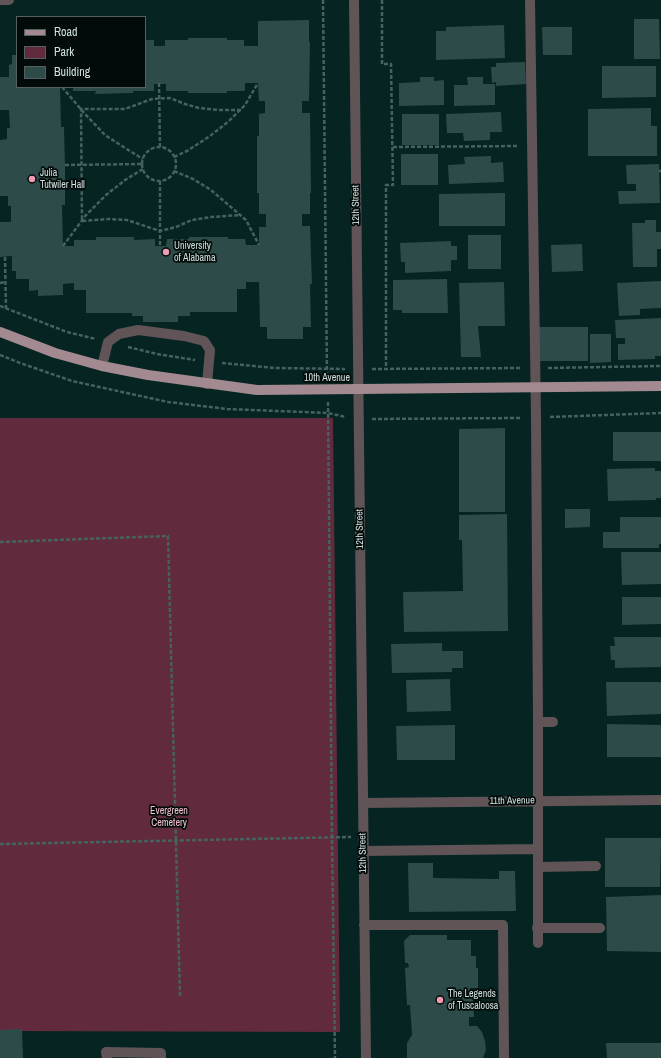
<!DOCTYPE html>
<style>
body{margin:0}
#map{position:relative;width:661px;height:1058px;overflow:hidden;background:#052422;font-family:"Archivo Narrow",sans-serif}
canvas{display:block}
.legend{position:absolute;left:16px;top:16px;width:130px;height:72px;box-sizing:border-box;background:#020b0a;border:1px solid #54605f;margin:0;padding:5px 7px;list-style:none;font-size:12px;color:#cfe0de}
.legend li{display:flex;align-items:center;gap:8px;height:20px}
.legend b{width:20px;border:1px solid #54605f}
</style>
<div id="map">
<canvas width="661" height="1058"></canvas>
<ul class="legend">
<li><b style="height:5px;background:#a28a90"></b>Road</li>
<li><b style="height:11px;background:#612b3d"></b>Park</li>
<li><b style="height:11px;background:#2d4b48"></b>Building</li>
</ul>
</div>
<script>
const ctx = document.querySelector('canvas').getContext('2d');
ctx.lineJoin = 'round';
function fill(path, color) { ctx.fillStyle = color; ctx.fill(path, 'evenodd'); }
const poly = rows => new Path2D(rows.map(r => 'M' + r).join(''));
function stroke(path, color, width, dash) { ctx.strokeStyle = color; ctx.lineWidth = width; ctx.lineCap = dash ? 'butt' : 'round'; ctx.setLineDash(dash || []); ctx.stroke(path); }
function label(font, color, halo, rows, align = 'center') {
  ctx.font = font + ' "Archivo Narrow",sans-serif'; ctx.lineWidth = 3.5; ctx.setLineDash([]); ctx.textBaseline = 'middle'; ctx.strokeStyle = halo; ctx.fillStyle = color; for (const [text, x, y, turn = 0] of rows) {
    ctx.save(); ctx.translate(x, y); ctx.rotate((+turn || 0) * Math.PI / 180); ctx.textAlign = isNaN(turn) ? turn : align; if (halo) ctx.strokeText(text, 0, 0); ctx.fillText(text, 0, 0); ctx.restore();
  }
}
fill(poly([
 [0,418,333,418,340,1032,0,1031]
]), '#612b3d');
fill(poly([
 [634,19,659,19,660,59,634,59],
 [309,20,309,42,310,42,309,101,302,101,302,113,310,113,311,193,310,193,310,214,302,214,302,226,310,226,312,284,310,284,311,327,303,327,303,339,267,339,267,327,260,327,259,282,246,282,246,289,237,289,237,312,190,312,190,316,178,316,178,322,143,322,143,316,132,316,132,313,86,313,86,290,74,290,74,283,63,284,63,295,38,296,38,290,29,291,29,279,16,279,16,271,12,271,12,256,0,257,0,222,11,222,11,206,8,206,8,196,0,196,0,140,7,139,7,128,10,128,9,110,0,110,0,77,9,77,9,65,12,64,12,55,17,55,17,87,60,87,61,127,64,127,65,165,65,205,62,205,63,246,74,246,74,240,96,240,96,237,134,237,134,240,155,239,155,246,166,246,167,239,189,239,189,237,228,237,228,239,245,239,246,245,259,245,259,227,266,227,266,214,259,214,259,193,257,193,257,136,259,136,259,114,265,113,265,101,259,101,258,83,245,83,245,91,227,91,227,93,188,93,188,91,166,91,166,84,154,84,154,91,133,91,133,93,95,94,96,91,73,91,73,87,145,87,145,40,154,40,154,46,165,46,165,40,188,40,188,38,227,38,227,40,244,40,244,46,258,46,258,21],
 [504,25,505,58,436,60,436,31,446,31,446,27],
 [542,27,572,27,572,55,543,55],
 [525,62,526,84,496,86,496,82,492,83,491,67,496,67,496,63],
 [602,66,656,66,656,97,602,98],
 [420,77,434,77,434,81,444,80,444,105,399,106,399,83,420,82],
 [467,77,483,77,483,84,495,84,495,105,454,106,454,85,468,85],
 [651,108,651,126,657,126,657,156,588,156,588,109],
 [501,112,502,132,490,132,490,140,464,141,463,133,447,133,446,114],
 [402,114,439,114,439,145,402,145],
 [401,154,438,154,438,185,401,185],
 [491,156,491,163,503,162,504,182,449,184,448,165,465,164,464,157],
 [659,164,660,203,619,204,618,191,636,191,636,184,627,184,626,165],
 [505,193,505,226,439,226,439,194],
 [645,220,656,220,656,232,661,232,661,249,657,249,657,267,633,267,632,223,645,223],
 [468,235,501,235,501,269,468,269],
 [451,241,451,246,457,246,457,260,451,260,451,271,405,273,405,262,401,262,400,243],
 [582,244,583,271,552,272,551,245],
 [447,279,448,313,402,313,402,310,393,310,393,280],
 [661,281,661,308,640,309,640,315,619,316,617,283],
 [504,282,505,326,478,326,481,357,461,357,459,283],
 [661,318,661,356,655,356,655,359,618,360,618,344,625,344,625,338,616,338,615,320],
 [539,327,588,327,588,361,539,361],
 [590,334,611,334,611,362,590,363],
 [505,428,505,512,459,512,459,429],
 [613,432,661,432,661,461,613,461],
 [655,468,655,471,661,471,661,498,656,498,656,500,608,501,607,469],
 [565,509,590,509,590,527,565,528],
 [507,514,508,631,404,632,403,592,463,591,462,540,459,540,459,515],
 [620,517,661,517,661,544,659,544,659,548,603,548,603,532,620,532],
 [621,552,661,552,661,584,622,585],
 [622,597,661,597,661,624,622,625],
 [614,637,661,637,661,667,615,668,615,660,611,660,610,646,615,646],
 [442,643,442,651,463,651,463,668,452,668,452,672,392,673,391,644],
 [450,679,451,711,407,712,406,680],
 [606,682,661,682,661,714,607,716],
 [607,724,661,725,661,757,607,757],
 [455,725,455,760,397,760,396,726],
 [605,838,661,838,660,887,605,887],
 [408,863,433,863,433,878,499,879,499,871,515,871,516,911,409,912],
 [661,895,661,952,607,951,606,897],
 [410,935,447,935,447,940,471,940,471,956,476,956,476,968,478,968,478,988,470,988,470,996,473,996,474,1017,469,1017,469,1026,477,1026,482,1032,485,1041,486,1050,483,1058,407,1058,407,1043,412,1035,410,1005,407,1005,405,968,409,967,408,963,405,963,404,941],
 [22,1029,23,1058,0,1058,0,1030],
 [606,1043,661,1043,661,1058,607,1058]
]), '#2d4b48');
stroke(poly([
 [323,0,327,375],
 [382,0,382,64,391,64,393,185,386,185,386,369],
 [159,83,160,147],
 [62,87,85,114,105,135,125,148,143,159],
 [241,110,219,110,199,108,185,104,170,98,152,99,125,109,81,109,82,221,109,219,127,220,160,231,176,227,192,220,211,217,241,215],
 [393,147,518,146],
 '142 164a17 17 0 1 1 34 0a17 17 0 1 1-34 0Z',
 [174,157,187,151,210,136,229,121,245,105,258,83],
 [65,165,142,164],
 [174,171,193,179,211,190,246,220,259,245],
 [659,171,661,171],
 [160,181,160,246],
 [63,246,86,215,106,195,125,180,143,169],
 [5,257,6,309],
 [0,283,6,282],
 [0,306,67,332,96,339],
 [128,347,157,354,195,360],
 [0,355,20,363,72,381,168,402,227,409,328,413,346,417],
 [222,363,275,368,345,369],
 [548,368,661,366],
 [372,369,521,368],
 [328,402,332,838,335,1058],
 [550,417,661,413],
 [372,419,521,418],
 [0,542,168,536,180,997],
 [0,844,351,837]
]), '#47615f', 2.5, [4, 2]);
stroke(poly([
 [0,0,9,0],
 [354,0,366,1058],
 [530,0,536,418,538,722,538,943],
 [102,366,108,342,119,334,138,330,184,336,204,341,210,350,207,384],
 [538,722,553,722],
 [363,803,661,800],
 [363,851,538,849],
 [538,867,596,866],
 [364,925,503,925,504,1058],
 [537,928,600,928],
 [107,1058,106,1052,161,1053,161,1058]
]), '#605457', 10);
stroke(poly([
 [0,332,55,353,102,366,148,375,257,390,661,386]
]), '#a28a90', 10);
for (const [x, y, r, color] of [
 [32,179,4,"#f19ab3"],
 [166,252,4,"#f19ab3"],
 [440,1000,4,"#f19ab3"]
]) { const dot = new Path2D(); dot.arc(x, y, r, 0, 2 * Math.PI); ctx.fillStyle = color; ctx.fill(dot); stroke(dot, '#020b0a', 1.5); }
label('10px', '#cfe0de', '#020b0a', [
 ["Julia",40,173],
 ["Tutwiler Hall",40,185],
 ["University",174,246],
 ["of Alabama",174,258],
 ["The Legends",448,994],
 ["of Tuscaloosa",448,1006]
], 'left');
label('10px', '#cfe0de', '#020b0a', [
 ["12th Street",356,205,-91],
 ["10th Avenue",327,378],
 ["12th Street",360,529,-91],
 ["11th Avenue",512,801,-1],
 ["12th Street",363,853,-91]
]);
label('10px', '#f4c0cd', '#020b0a', [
 ["Evergreen",169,811],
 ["Cemetery",169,823]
]);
</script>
